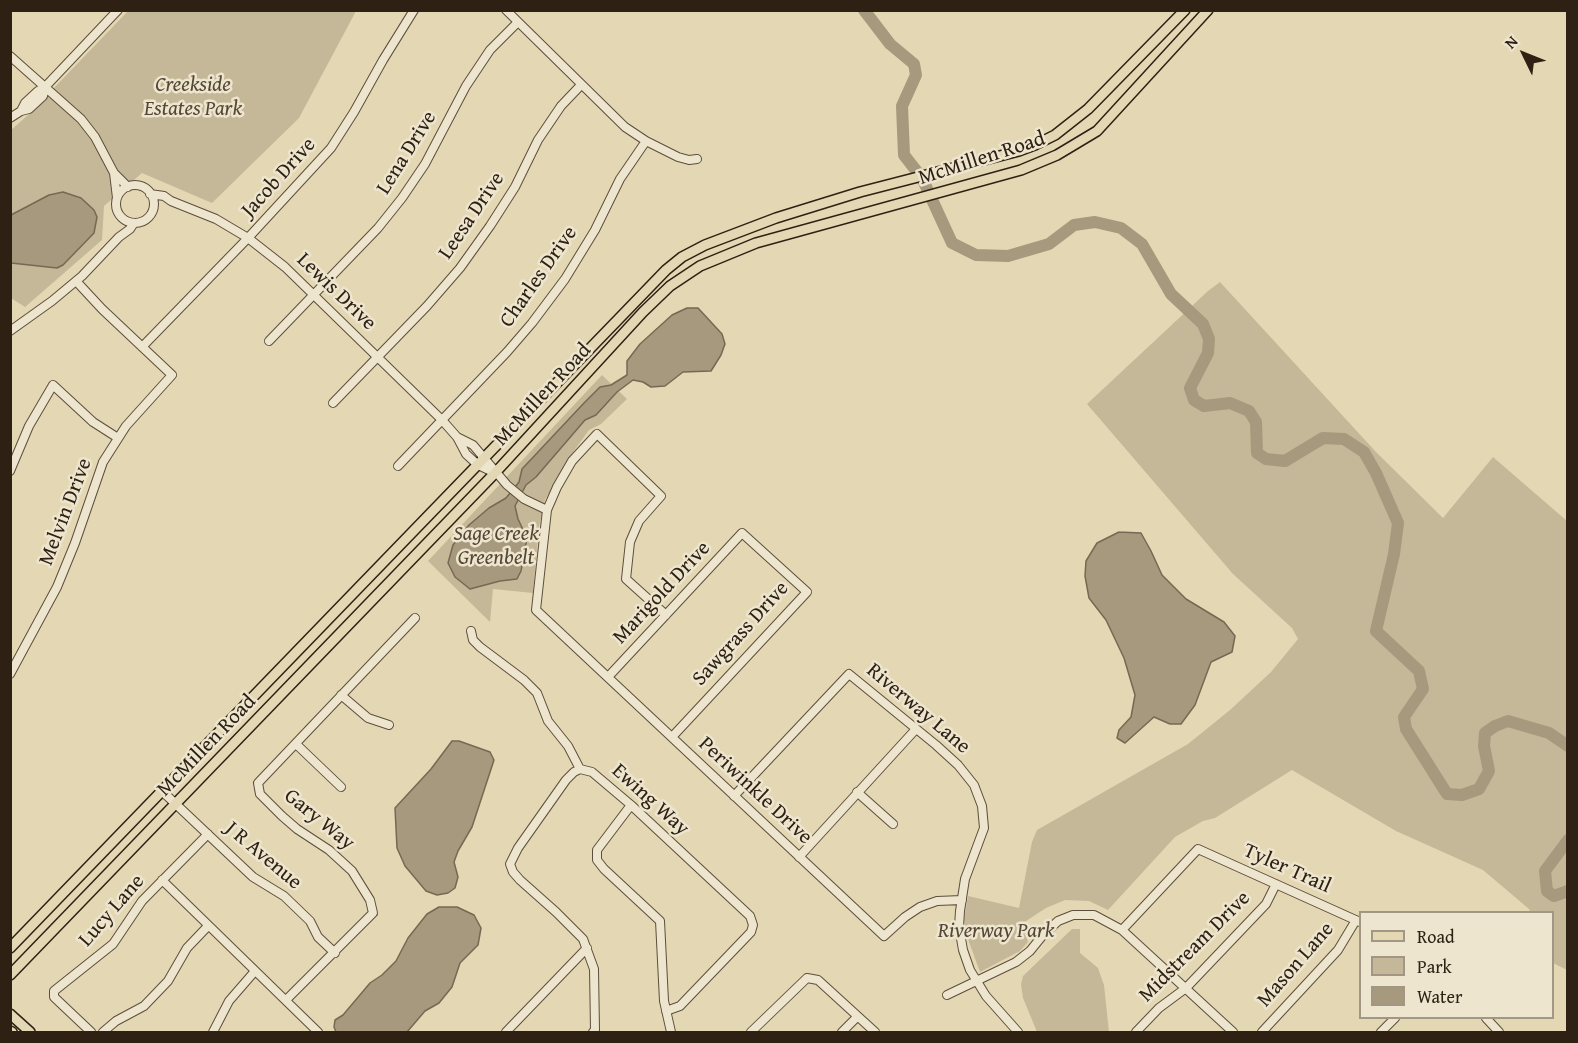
<!DOCTYPE html>
<style>
body{margin:0}
#map{position:relative;width:1578px;height:1043px;overflow:hidden;background:#e4d7b3;font-family:"Gentium Book Plus",serif}
canvas{display:block}
.frame{position:absolute;inset:0;border:12px solid #2e2114;pointer-events:none}
.legend{position:absolute;left:1359px;top:911px;width:195px;height:108px;box-sizing:border-box;background:#ede5ce;border:2px solid #a19784;margin:0;padding:8px 10px;list-style:none;font-size:18px;color:#2e2114}
.legend li{display:flex;align-items:center;gap:12px;height:30px}
.legend b{width:30px;border:2px solid #a19784}
.north{position:absolute;left:1494px;top:24px;width:60px;height:60px;-webkit-text-stroke:4px #ede5ce;paint-order:stroke;rotate:313deg;font-size:16px;font-weight:700;line-height:24px;text-align:center;color:#2e2114}
.north::after{content:'';display:block;margin:auto;width:21px;height:27px;background:#2e2114;clip-path:polygon(50% 0,100% 100%,50% 72%,0 100%)}
</style>
<div id="map">
<canvas width="1578" height="1043"></canvas>
<div class="frame"></div>
<ul class="legend">
<li><b style="height:8px;background:#e4d7b3"></b>Road</li>
<li><b style="height:16px;background:#c5b898"></b>Park</li>
<li><b style="height:16px;background:#a6997d"></b>Water</li>
</ul>
<div class="north">N</div>
</div>
<script>
const ctx = document.querySelector('canvas').getContext('2d');
ctx.lineJoin = 'round';
function fill(path, color) { ctx.fillStyle = color; ctx.fill(path, 'evenodd'); }
const poly = rows => new Path2D(rows.map(r => 'M' + r).join(''));
function stroke(path, color, width, dash) { ctx.strokeStyle = color; ctx.lineWidth = width; ctx.lineCap = dash ? 'butt' : 'round'; ctx.setLineDash(dash || []); ctx.stroke(path); }
function label(font, color, halo, rows, align = 'center') {
  ctx.font = font + ' "Gentium Book Plus",serif'; ctx.lineWidth = 5; ctx.setLineDash([]); ctx.textBaseline = 'middle'; ctx.strokeStyle = halo; ctx.fillStyle = color; for (const [text, x, y, turn = 0] of rows) {
    ctx.save(); ctx.translate(x, y); ctx.rotate((+turn || 0) * Math.PI / 180); ctx.textAlign = isNaN(turn) ? turn : align; if (halo) ctx.strokeText(text, 0, 0); ctx.fillText(text, 0, 0); ctx.restore();
  }
}
fill(poly([
 [128,11,356,11,299,118,212,203,142,173,104,206,102,240,25,307,11,298,10,131,28,115],
 [1220,282,1376,452,1443,518,1493,457,1567,521,1567,970,1553,963,1552,912,1530,912,1529,909,1483,870,1396,831,1292,770,1215,818,1203,821,1175,837,1108,910,1089,901,1065,900,1046,908,1023,923,1028,942,1020,951,980,972,969,942,964,920,968,896,1019,908,1032,842,1037,830,1188,744,1230,710,1271,672,1298,639,1292,628,1233,574,1087,404,1208,291],
 [602,375,627,399,601,424,589,430,571,455,545,500,539,527,533,593,493,589,490,622,428,561],
 [1072,929,1080,929,1080,953,1098,968,1104,985,1109,1032,1037,1032,1023,998,1021,984,1023,976]
]), '#c5b898');
const water = poly([
 [63,192,81,198,94,210,97,217,94,233,63,265,57,268,11,263,11,215,49,195,63,192],
 [687,308,698,308,722,334,725,344,721,355,711,371,683,372,665,386,651,387,643,382,633,380,617,392,596,415,585,420,536,477,526,485,515,506,518,519,527,538,521,571,517,579,500,581,470,589,455,577,448,563,453,545,469,525,489,508,506,498,519,482,522,469,584,403,600,387,611,385,627,375,627,361,640,344,672,315,687,308],
 [1119,532,1141,533,1151,551,1162,575,1186,599,1224,622,1235,636,1232,652,1211,662,1195,705,1181,724,1170,724,1154,717,1125,743,1117,738,1119,730,1131,717,1135,695,1124,658,1106,620,1089,598,1085,576,1086,561,1097,543,1119,532],
 [452,741,459,741,490,752,494,760,472,827,458,851,454,862,458,877,455,888,448,893,437,895,426,891,405,866,397,848,395,808,431,769,452,741],
 [439,907,457,907,474,915,481,928,478,945,460,963,452,987,439,1003,425,1011,407,1032,336,1032,334,1027,335,1020,343,1015,370,983,382,975,396,961,408,938,427,914,439,907]
]);
fill(water, '#a6997d');
stroke(water, '#766953', 1.5);
stroke(poly([
 [864,10,890,44,914,64,916,75,902,106,904,155,918,173],
 [923,180,952,243,976,255,1008,256,1049,244,1074,225,1095,222,1121,228,1142,244,1171,294,1203,324,1209,339,1208,353,1190,388,1194,400,1204,406,1230,403,1249,411,1256,422,1257,453,1266,459,1285,461,1323,438,1344,439,1364,452,1376,473,1398,523,1394,554,1376,631,1419,671,1423,689,1404,717,1406,729,1447,794,1462,795,1479,789,1489,771,1484,746,1485,733,1495,726,1508,721,1549,733,1568,746],
 [1568,840,1545,871,1547,891,1554,896,1568,891]
]), '#a6997d', 12);
const minor = poly([
 [506,10,625,127,646,141,678,157,689,160,697,159],
 [10,56,81,119,95,137,114,173,128,187],
 [21,111,25,103,38,91,45,87,118,10],
 [10,118,21,111,29,109,43,96,45,87],
 [114,173,117,198],
 '116 204a19 19 0 1 1 38 0a19 19 0 1 1-38 0Z',
 [150,194,164,196,171,201,216,219,248,238,285,267,442,420,457,437,466,454,478,465,495,473],
 [10,331,52,301,82,276,119,237,130,229,134,223],
 [269,341,378,228,402,198,425,164,466,86,490,50,518,22],
 [142,347,248,238,331,148,354,112,383,60,414,10],
 [333,403,427,306,460,268,490,226,515,187,538,140,561,106,581,85],
 [457,437,473,445,507,485,524,499,547,510],
 [398,466,507,352,532,323,565,279,595,230,620,179,646,141],
 [10,471,29,426,53,385,93,422,118,438],
 [666,615,626,579,630,542,639,521,661,496,597,434,572,461,557,487,547,510,536,610,884,936,905,917,920,907,937,901,962,900],
 [471,631,473,640,480,647,524,680,537,693,548,721,568,746,580,769],
 [10,674,57,587,75,543,103,462,126,426,172,375,102,309,76,281],
 [608,677,742,533,807,592,672,737],
 [341,695,368,718,389,725],
 [296,744,341,787],
 [163,792,253,877,284,896,310,921,318,937,335,953],
 [857,792,893,824],
 [734,796,849,674,936,745,958,765,974,785,982,806,984,828,965,879,960,911,959,927,963,950,970,970,986,996,1018,1032],
 [631,805,597,850,597,860,604,869,660,921,664,1001,671,1032],
 [799,857,916,729],
 [162,880,318,1032],
 [1122,930,1198,849,1360,922],
 [947,995,1016,962,1030,951,1043,935,1058,921,1073,915,1094,915,1122,930,1233,1032],
 [286,1000,373,913,370,900,352,871,329,850,297,829,282,816,260,794,258,783,415,618],
 [1486,1018,1499,1032],
 [91,1032,54,997,54,991,113,944,142,901,208,834],
 [103,1032,116,1021,144,1006,168,981,187,948,208,926],
 [213,1032,229,1001,255,971],
 [506,1032,587,948],
 [593,1032,595,1030,594,969,583,939,556,912,520,880,513,872,510,864,518,848,566,780,574,772,580,769,592,772,631,805,750,916,753,925,751,932,680,1006,666,1011],
 [751,1032,807,978,818,980,875,1032],
 [842,1032,857,1017],
 [1136,1032,1159,1008,1186,988,1266,904,1276,884],
 [1262,1032,1338,950,1356,920],
 [1381,1032,1395,1018]
]);
const major = poly([
 [10,948,666,270,682,257,705,245,776,218,860,192,1019,151,1035,145,1055,135,1088,109,1185,10],
 [10,975,495,473,643,312,670,286,700,266,756,243,1021,170,1057,155,1097,131,1208,10],
 [10,1014,30,1032],
 [10,1031,12,1032]
]);
stroke(minor, '#5c4e3c', 10);
stroke(major, '#2e2114', 12);
stroke(minor, '#ede5ce', 8);
stroke(major, '#e4d7b3', 9);
label('italic 21px', '#544735', '#ede5ce', [
 ["Creekside",193,86],
 ["Estates Park",193,110],
 ["Sage Creek",496,535],
 ["Greenbelt",496,559],
 ["Riverway Park",996,932]
]);
label('21px', '#2e2114', '#ede5ce', [
 ["Lena Drive",407,153,-58],
 ["McMillen Road",982,159,-18],
 ["Jacob Drive",279,178,-48],
 ["Leesa Drive",472,216,-56],
 ["Charles Drive",539,277,-55],
 ["Lewis Drive",336,292,44],
 ["McMillen Road",543,395,-47],
 ["Melvin Drive",66,512,-69],
 ["Marigold Drive",662,593,-47],
 ["Sawgrass Drive",741,634,-48],
 ["Riverway Lane",918,709,40],
 ["McMillen Road",207,746,-46],
 ["Periwinkle Drive",755,791,43],
 ["Ewing Way",650,800,42],
 ["Gary Way",319,820,39],
 ["J R Avenue",263,856,40],
 ["Tyler Trail",1287,869,24],
 ["Lucy Lane",112,911,-49],
 ["Midstream Drive",1195,947,-45],
 ["Mason Lane",1296,965,-49]
]);
</script>
